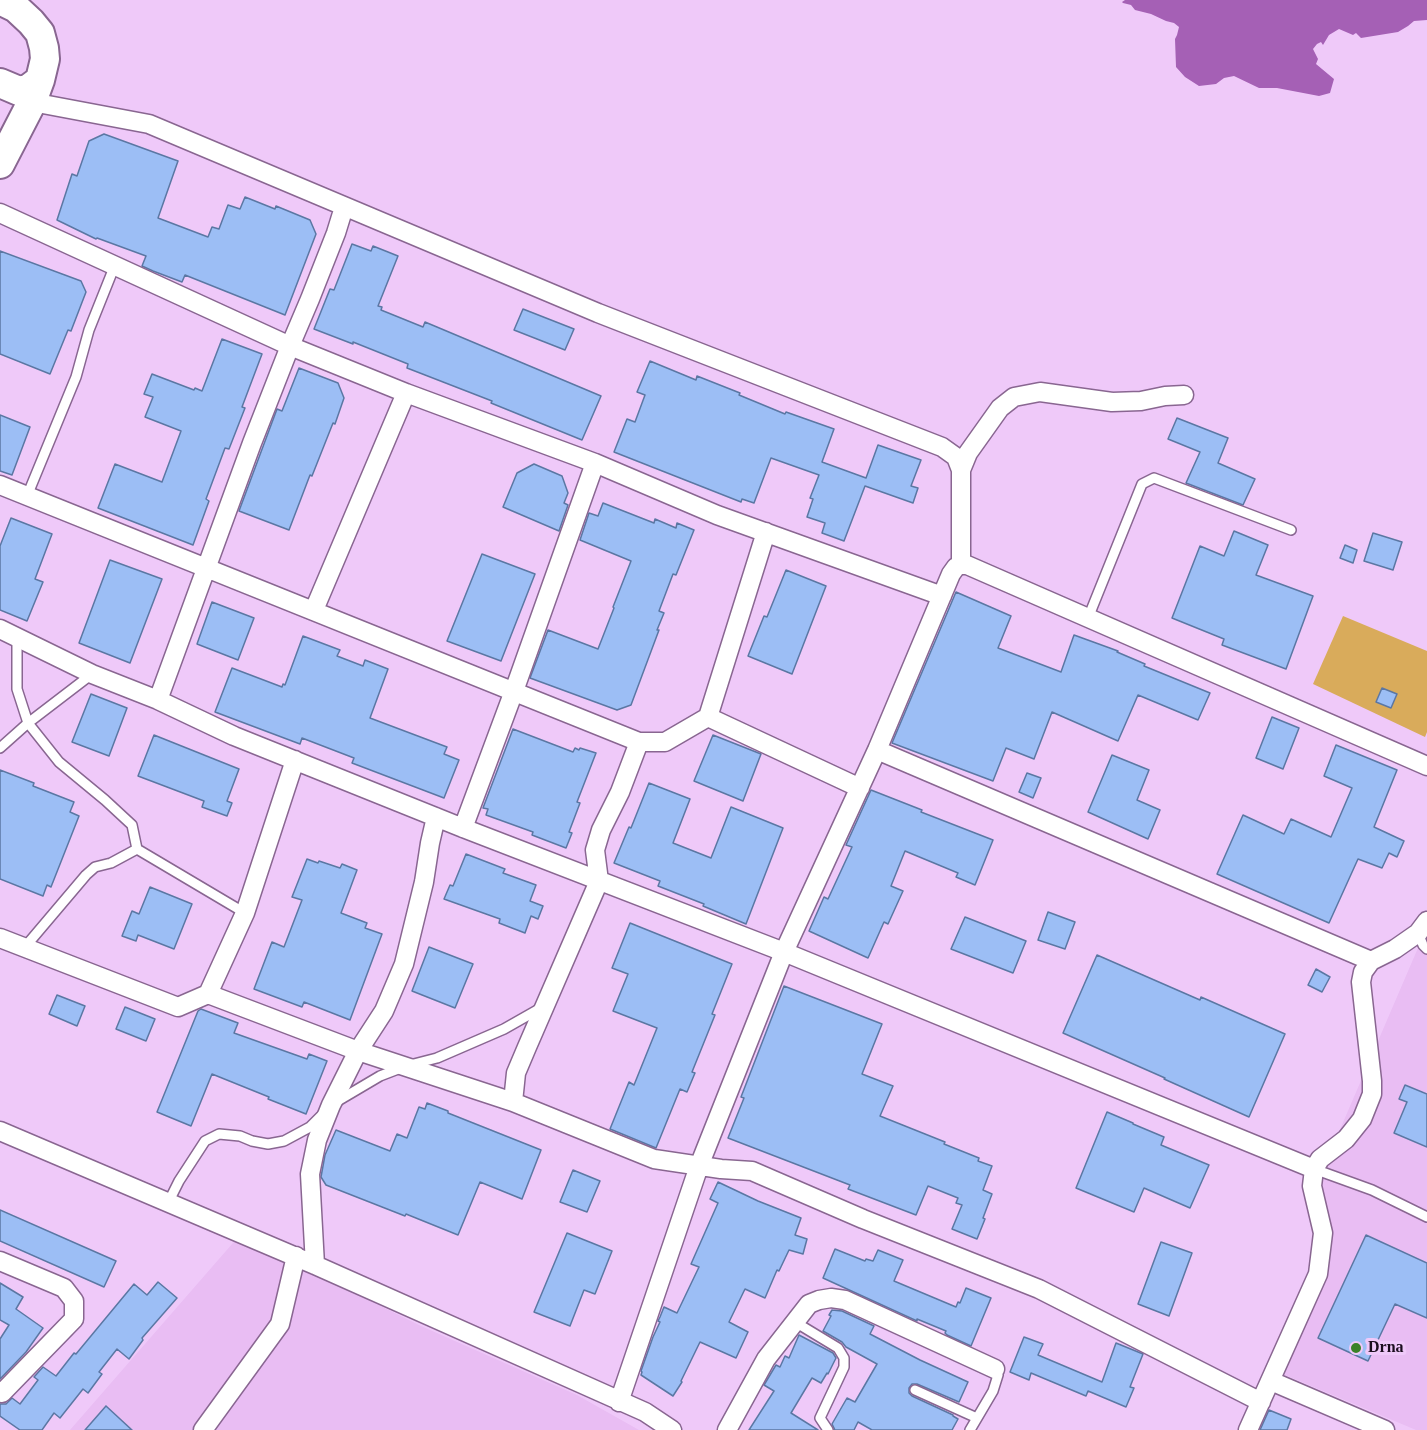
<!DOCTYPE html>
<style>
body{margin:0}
canvas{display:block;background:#efc9f9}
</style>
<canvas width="1427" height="1430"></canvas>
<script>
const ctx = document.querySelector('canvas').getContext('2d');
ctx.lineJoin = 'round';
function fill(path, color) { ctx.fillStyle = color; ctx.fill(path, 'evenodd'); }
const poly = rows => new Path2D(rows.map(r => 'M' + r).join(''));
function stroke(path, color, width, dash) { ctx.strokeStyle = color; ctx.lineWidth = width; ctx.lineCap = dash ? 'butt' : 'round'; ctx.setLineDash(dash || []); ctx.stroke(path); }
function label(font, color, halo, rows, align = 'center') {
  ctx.font = font + ' "Times New Roman",serif'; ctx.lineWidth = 6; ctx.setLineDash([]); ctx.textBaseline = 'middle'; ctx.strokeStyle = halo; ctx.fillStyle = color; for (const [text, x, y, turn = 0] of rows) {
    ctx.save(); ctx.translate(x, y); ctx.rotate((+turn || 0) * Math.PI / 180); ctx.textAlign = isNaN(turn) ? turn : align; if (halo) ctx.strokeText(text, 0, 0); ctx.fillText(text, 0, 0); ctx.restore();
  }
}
fill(poly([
 [1427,927,1427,1430,1416,1430,1271,1369,1314,1273,1320,1176],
 [239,1236,421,1326,577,1395,639,1430,70,1430]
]), '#e9bdf3');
fill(poly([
 [1343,616,1427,651,1427,732,1425,737,1313,684]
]), '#d9ab5b');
fill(poly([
 [1125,0,1427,0,1427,20,1414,21,1408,26,1398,32,1361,38,1356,33,1353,35,1339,29,1329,35,1323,45,1321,42,1317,44,1313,49,1318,59,1316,64,1334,79,1330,93,1319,96,1277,88,1259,88,1234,76,1224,78,1216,84,1199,86,1185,77,1176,67,1175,39,1177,35,1179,27,1174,23,1166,21,1151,14,1135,10,1131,5,1123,3,1122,2]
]), '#a560b5');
const building = poly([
 [104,134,178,161,158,218,208,237,212,227,219,229,228,205,240,209,245,197,275,209,276,206,310,220,316,234,285,315,185,275,182,282,153,271,142,266,146,256,97,238,96,239,57,220,72,174,77,176,89,141,104,134],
 [352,244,371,251,373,246,398,256,378,306,382,307,381,310,423,327,425,322,601,396,582,440,491,403,492,401,407,368,408,364,353,342,353,344,314,329,330,289,334,290,352,244],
 [0,251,81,281,86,292,71,331,68,330,50,374,0,354,0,251],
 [523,309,574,329,565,350,514,330,523,309],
 [222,339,262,354,242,407,245,408,229,449,225,448,206,499,209,501,193,545,98,508,115,464,162,482,181,431,145,417,153,397,144,394,152,374,194,390,195,388,202,391,222,339],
 [650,361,696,380,697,376,740,393,739,395,785,414,786,412,834,429,822,462,866,478,878,445,921,460,911,486,918,488,913,503,865,486,844,541,822,533,825,523,807,517,813,499,810,498,819,475,771,458,754,503,742,499,741,502,614,452,627,419,635,422,645,395,637,392,650,361],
 [299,368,338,383,344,398,335,424,333,423,312,476,310,475,289,530,239,511,277,409,282,411,299,368],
 [0,415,30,427,12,475,0,471,0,415],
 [1177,418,1228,438,1218,463,1255,479,1243,505,1186,483,1200,452,1168,439,1177,418],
 [534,464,562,476,568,493,564,503,568,505,559,531,503,507,517,473,534,464],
 [603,503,654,523,655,519,676,528,677,523,694,530,676,575,673,574,659,611,664,613,657,630,659,630,631,705,617,710,530,678,548,630,598,649,614,608,613,607,631,561,580,540,589,513,598,516,603,503],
 [11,518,52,534,35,579,43,582,27,621,0,610,0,546,11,518],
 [1234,531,1268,545,1256,575,1313,596,1286,669,1222,645,1224,639,1172,618,1200,546,1224,556,1234,531],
 [1373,533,1402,542,1393,570,1364,561,1373,533],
 [1345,545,1357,550,1353,563,1340,558,1345,545],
 [482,554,535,574,501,661,447,641,482,554],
 [110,560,162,579,130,663,79,643,110,560],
 [786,570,826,586,792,674,748,656,764,616,767,617,786,570],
 [956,592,1011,616,998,648,1061,672,1074,635,1118,651,1117,652,1145,664,1144,666,1210,693,1198,720,1138,695,1118,741,1052,712,1034,759,1006,748,993,781,892,743,956,592],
 [212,602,254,618,238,660,197,644,212,602],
 [303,636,340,650,337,656,363,666,365,660,388,669,370,718,447,747,444,754,459,760,444,798,352,763,354,758,302,738,300,744,215,712,232,668,282,687,283,684,285,685,303,636],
 [1382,688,1397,694,1391,708,1376,702,1382,688],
 [91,694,127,708,109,756,72,742,91,694],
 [1272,717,1299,728,1283,769,1256,758,1272,717],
 [513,729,573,752,575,748,579,750,580,748,596,753,577,802,580,803,569,832,572,833,566,848,532,835,533,832,486,815,488,809,483,808,513,729],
 [154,735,239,769,227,801,232,803,227,816,202,807,204,801,138,776,154,735],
 [713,735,761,754,743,801,694,781,713,735],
 [1336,745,1397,770,1374,827,1404,841,1397,857,1389,853,1382,868,1358,859,1329,923,1217,874,1243,815,1284,834,1291,819,1331,837,1352,788,1324,776,1336,745],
 [1112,755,1149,770,1137,800,1160,810,1148,839,1088,812,1112,755],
 [0,770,34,783,33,786,74,802,70,812,79,816,51,887,47,885,43,896,0,879,0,770],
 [1027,773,1041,778,1033,798,1019,792,1027,773],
 [649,783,690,799,673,843,711,858,731,807,783,828,746,924,703,906,704,904,658,886,660,881,614,863,629,827,631,828,649,783],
 [871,790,922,810,921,812,993,840,975,885,956,877,958,873,905,851,891,886,903,891,888,924,884,922,868,958,809,931,824,897,828,899,852,847,846,845,871,790],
 [466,854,505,869,503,873,536,885,530,901,543,906,538,919,531,916,525,933,499,923,500,919,444,899,450,885,453,886,466,854],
 [307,859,318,863,319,861,340,868,342,864,357,870,341,913,367,923,365,928,382,934,350,1020,304,1002,302,1007,254,989,272,942,284,947,302,900,292,897,307,859],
 [150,887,192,904,174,949,138,935,136,941,122,936,132,911,139,914,150,887],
 [1048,912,1075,922,1065,949,1038,940,1048,912],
 [965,917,1026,941,1013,973,951,949,965,917],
 [630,923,732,964,712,1014,715,1015,692,1072,695,1073,687,1092,680,1089,656,1148,610,1129,629,1082,634,1085,657,1028,613,1011,628,974,612,968,630,923],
 [429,947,473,964,455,1008,412,991,429,947],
 [1097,955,1200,1000,1201,997,1285,1034,1249,1117,1164,1079,1165,1078,1063,1033,1097,955],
 [1316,969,1330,977,1322,992,1308,985,1316,969],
 [784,986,882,1024,862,1074,893,1086,880,1116,945,1142,944,1144,979,1158,978,1161,992,1166,983,1190,992,1194,983,1218,985,1219,977,1239,952,1229,962,1205,956,1203,958,1198,928,1186,916,1215,848,1189,850,1185,728,1138,744,1098,741,1097,784,986],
 [57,995,85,1006,77,1026,49,1014,57,995],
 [125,1007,155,1019,146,1041,116,1029,125,1007],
 [201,1009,238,1023,234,1033,307,1059,309,1054,327,1061,306,1114,268,1099,269,1097,212,1074,191,1126,157,1112,198,1011,201,1009],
 [1405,1085,1427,1094,1427,1147,1394,1133,1407,1102,1399,1099,1405,1085],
 [427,1103,448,1111,448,1113,541,1150,522,1199,480,1182,458,1235,406,1214,405,1216,326,1185,321,1177,325,1155,336,1130,390,1151,397,1134,407,1138,419,1107,425,1109,427,1103],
 [1107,1112,1133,1123,1133,1124,1164,1137,1161,1145,1209,1165,1190,1208,1144,1188,1134,1212,1076,1188,1107,1112],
 [573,1170,600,1181,587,1212,560,1202,573,1170],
 [718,1182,758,1201,801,1218,795,1235,807,1239,803,1254,789,1250,779,1271,777,1270,765,1298,745,1289,729,1322,748,1332,736,1358,700,1342,681,1381,682,1382,673,1396,641,1375,642,1372,641,1371,653,1337,660,1322,658,1321,660,1317,664,1307,677,1313,699,1267,691,1264,718,1203,710,1199,718,1182],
 [0,1210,116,1261,104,1287,0,1241,0,1210],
 [567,1233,612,1251,595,1294,584,1290,570,1326,534,1312,567,1233],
 [1366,1235,1427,1263,1427,1318,1395,1304,1368,1361,1318,1338,1366,1235],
 [1161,1242,1192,1253,1169,1316,1138,1304,1161,1242],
 [835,1249,865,1261,866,1259,873,1261,878,1250,903,1260,894,1281,956,1307,958,1302,960,1303,966,1288,991,1298,971,1346,947,1335,945,1333,946,1331,917,1319,917,1321,823,1278,835,1249],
 [158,1282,177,1298,142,1338,143,1340,129,1359,117,1349,99,1372,102,1374,88,1393,83,1389,60,1418,54,1413,42,1430,20,1430,0,1416,0,1404,6,1404,12,1398,20,1404,38,1380,34,1377,43,1367,56,1376,74,1353,76,1354,134,1284,147,1295,158,1282],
 [0,1283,23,1297,16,1309,43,1328,26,1352,0,1379,0,1339,9,1325,0,1320,0,1283],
 [832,1310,842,1311,874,1326,870,1334,920,1360,968,1382,959,1402,917,1384,912,1384,909,1388,909,1393,912,1396,953,1415,953,1416,958,1419,952,1430,872,1430,858,1422,854,1430,835,1430,832,1424,847,1398,855,1402,877,1364,846,1347,842,1342,823,1331,831,1316,829,1315,832,1310],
 [799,1335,833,1353,836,1358,828,1374,827,1373,821,1383,812,1378,791,1413,818,1430,749,1430,774,1391,764,1385,776,1365,780,1367,785,1356,789,1358,799,1335],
 [1024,1337,1043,1344,1038,1355,1102,1382,1116,1343,1143,1354,1130,1387,1134,1388,1126,1407,1088,1391,1086,1396,1031,1373,1029,1380,1010,1372,1024,1337],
 [106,1406,132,1430,85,1430,106,1406],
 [1269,1410,1291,1419,1287,1430,1260,1430,1269,1410]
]);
fill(building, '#9cbef5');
stroke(building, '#5b77a3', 1.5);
const service = poly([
 [27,496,76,377,89,330,115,265],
 [1088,618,1142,484,1154,478,1291,530],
 [17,637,17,689,28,723,59,762,105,800,132,825,137,849,245,913],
 [0,748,28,723,92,674],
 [1418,933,1423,945,1427,949],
 [25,947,86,875,95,867,111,863,137,849],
 [336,1102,380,1076,406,1066,437,1058,504,1029,541,1008],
 [1314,1169,1372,1190,1427,1217],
 [168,1203,179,1181,205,1141,219,1134,240,1136,252,1141,268,1144,284,1141,310,1127,322,1115],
 [795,1322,838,1348,844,1358,844,1367,820,1418,828,1430],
 [915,1390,977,1418],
 [970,1430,993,1391,998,1375,995,1369]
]);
const minor = poly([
 [32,102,149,124,598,313,942,447,956,457,961,470],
 [0,213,290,346,406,393,595,463,717,515,942,596],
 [0,485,639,742,665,742,708,717,860,788],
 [961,565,961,470,968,453,1000,408,1014,397,1040,392,1112,402,1141,401,1165,396,1184,395],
 [314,610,406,393],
 [0,629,92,674,158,700,234,736,463,828,784,952,1314,1169],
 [158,700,252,443,290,346,310,299,336,233,344,207],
 [708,717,766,532],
 [877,750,1371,961],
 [463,828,514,691,595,463],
 [0,938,178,1007,208,994,358,1051,513,1102,654,1159,721,1169,752,1171,863,1219,1039,1289,1261,1402],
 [208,994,245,913,295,760],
 [513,1102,516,1073,527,1047,599,881,595,850,601,830,620,792,639,742],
 [0,1131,315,1265,645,1412,672,1430],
 [0,1261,64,1288,74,1301,74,1319,2,1393],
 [315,1265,310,1174,317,1140,331,1105,358,1051,384,1011,404,964,424,882,430,843,436,817],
 [1271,1381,1385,1430],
 [619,1402,699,1166,784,952,877,750,951,574,956,567,961,565,967,565,1427,766],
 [203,1430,280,1324,296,1256],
 [727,1430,766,1359,809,1304,819,1300,831,1298,845,1300,995,1369],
 [1248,1430,1318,1274,1323,1233,1312,1186,1314,1169,1320,1159,1346,1139,1362,1119,1372,1094,1372,1081,1361,982,1363,972,1371,961,1395,949,1418,933,1427,921]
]);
const primary = poly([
 [0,0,16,8,31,22,40,33,44,48,45,59,40,80,32,102,0,164],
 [0,83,19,91,28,89,40,80]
]);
stroke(service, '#896691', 12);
stroke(minor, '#896691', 21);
stroke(primary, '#896691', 32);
stroke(service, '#fff', 9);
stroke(minor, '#fff', 18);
stroke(primary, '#fff', 28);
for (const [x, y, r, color] of [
 [1356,1348,6,"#3b8228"]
]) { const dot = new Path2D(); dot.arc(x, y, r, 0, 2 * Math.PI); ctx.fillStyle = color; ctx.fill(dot); stroke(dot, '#efc9f9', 2); }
label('bold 16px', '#1b0d1e', '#efc9f9', [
 ["Drna",1368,1348]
], 'left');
</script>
